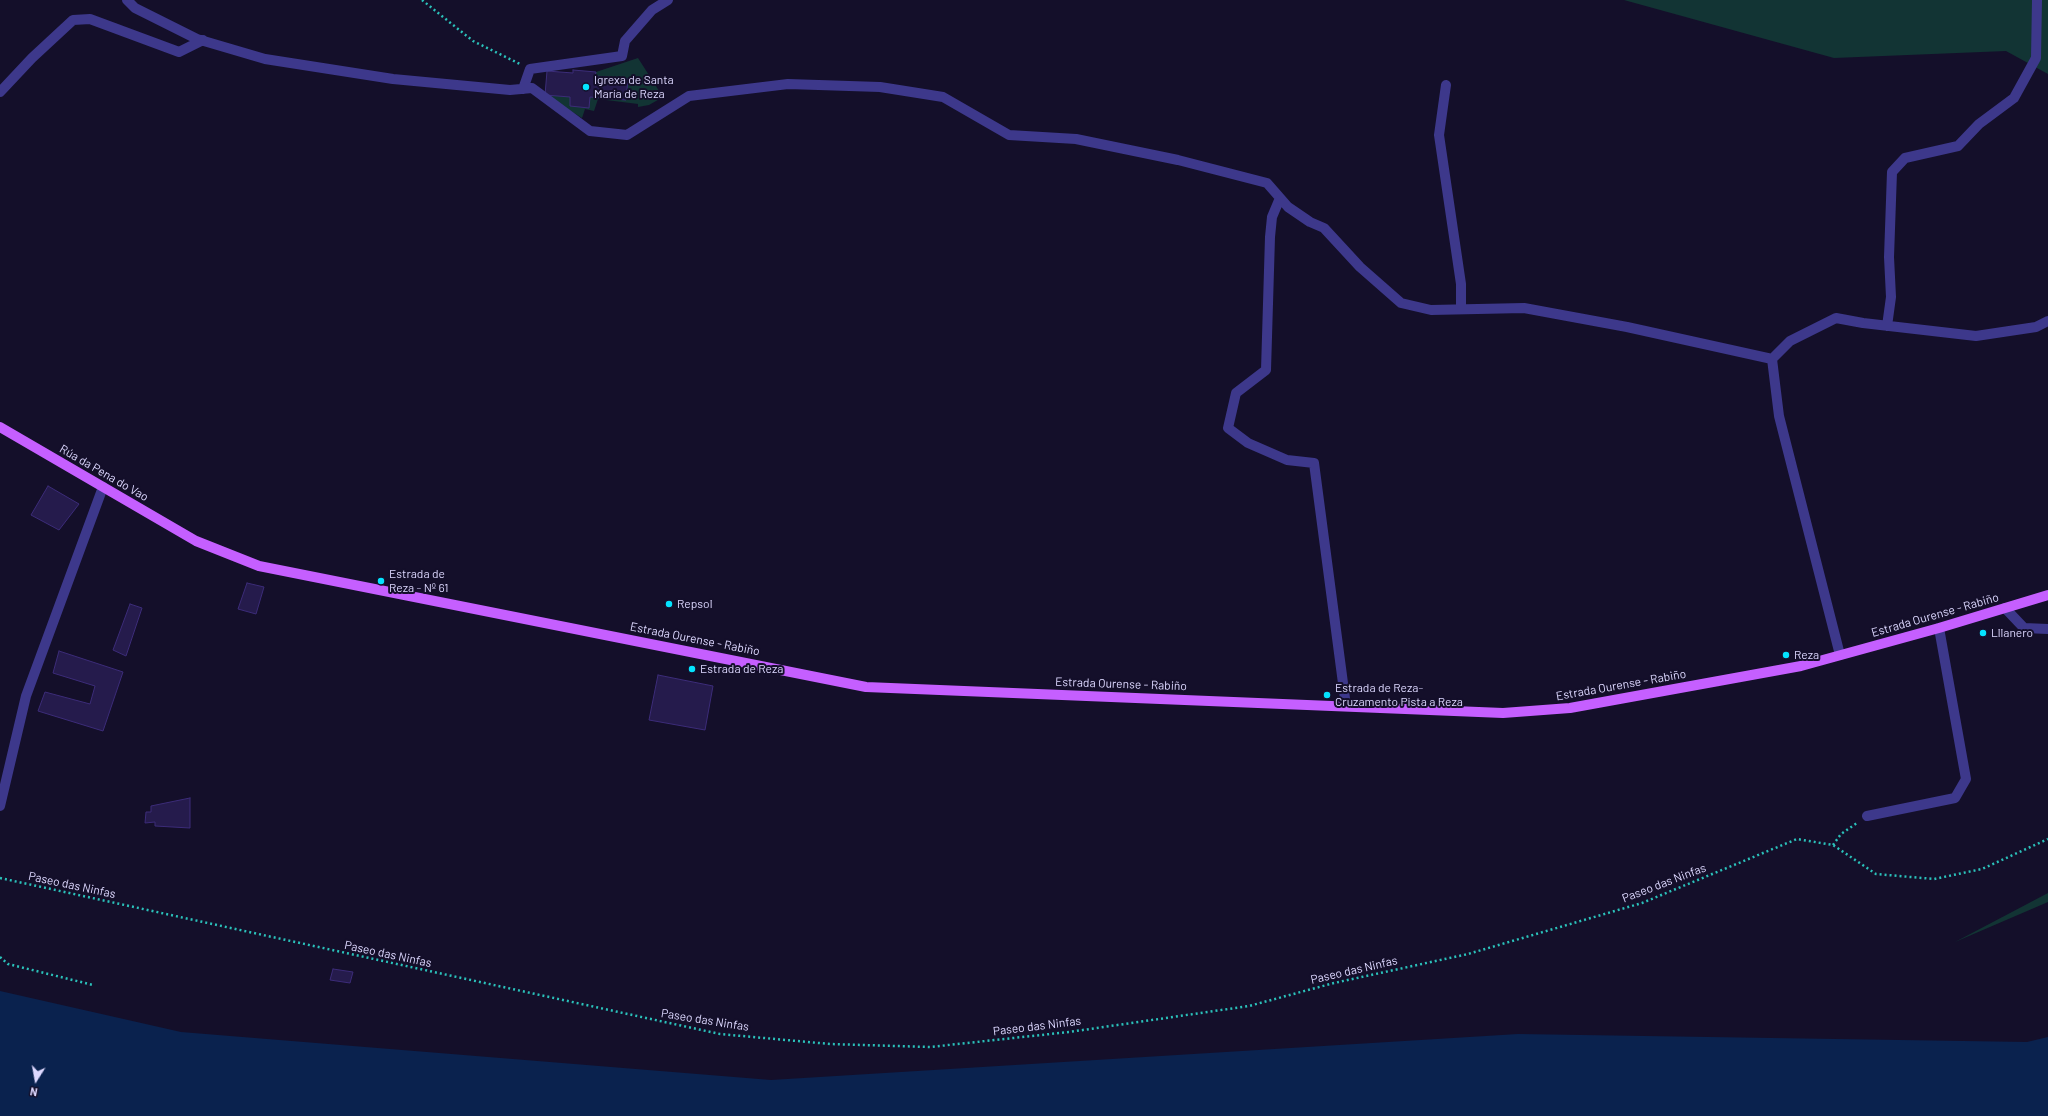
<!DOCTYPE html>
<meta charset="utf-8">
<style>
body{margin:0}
#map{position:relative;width:2048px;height:1116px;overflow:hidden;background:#140f2a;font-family:Barlow,sans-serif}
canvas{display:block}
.north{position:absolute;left:16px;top:1060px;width:40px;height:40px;-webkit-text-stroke:3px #140f2a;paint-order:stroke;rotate:191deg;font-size:11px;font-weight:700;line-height:16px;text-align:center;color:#ddd8ff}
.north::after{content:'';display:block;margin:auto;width:14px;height:18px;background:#ddd8ff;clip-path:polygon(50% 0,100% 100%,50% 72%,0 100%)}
</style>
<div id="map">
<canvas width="2048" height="1116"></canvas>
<div class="north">N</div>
</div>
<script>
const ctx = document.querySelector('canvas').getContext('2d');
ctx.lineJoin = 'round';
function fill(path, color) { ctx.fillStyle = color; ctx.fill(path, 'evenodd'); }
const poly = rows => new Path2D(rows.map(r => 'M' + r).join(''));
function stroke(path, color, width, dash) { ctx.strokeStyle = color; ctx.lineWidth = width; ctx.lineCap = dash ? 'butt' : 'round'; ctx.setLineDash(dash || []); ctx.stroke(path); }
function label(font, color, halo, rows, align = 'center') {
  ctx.font = font + ' Barlow,sans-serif'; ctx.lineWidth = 4; ctx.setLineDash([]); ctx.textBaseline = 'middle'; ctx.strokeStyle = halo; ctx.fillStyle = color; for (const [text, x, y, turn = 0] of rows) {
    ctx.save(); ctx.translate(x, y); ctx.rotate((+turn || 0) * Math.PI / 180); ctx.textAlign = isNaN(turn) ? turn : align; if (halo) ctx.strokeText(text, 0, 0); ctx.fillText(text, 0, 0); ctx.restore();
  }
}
fill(poly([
 [1624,0,2048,0,2048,74,2006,51,1834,58],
 [638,58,663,97,649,105,638,107,638,104,598,99,594,111,585,109,582,118,545,95,547,71,573,73,573,70,596,72],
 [2048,893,2048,902,1955,942]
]), '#123434');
fill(poly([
 [0,991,181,1032,771,1080,1518,1034,2027,1042,2048,1037,2048,1116,0,1116]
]), '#0a224e');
const building = poly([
 [573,70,596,72,595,76,628,79,626,100,590,97,589,108,570,106,570,97,545,95,547,71,573,73,573,70],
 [48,486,79,504,59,530,31,515,48,486],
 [247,583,264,587,256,614,238,609,247,583],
 [130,604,142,608,126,656,113,650,130,604],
 [59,651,123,672,103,731,38,711,45,692,90,704,95,686,53,673,59,651],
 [658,675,713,686,705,730,649,720,658,675],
 [190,798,190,828,155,826,155,822,145,823,146,812,151,812,151,806,190,798],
 [333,969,353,972,350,983,330,980,333,969]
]);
fill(building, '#251b4c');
stroke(building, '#3c2c79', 1);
stroke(poly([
 [422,0,473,41,520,64],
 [1833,845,1841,834,1857,823],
 [0,878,720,1034,830,1044,930,1047,1069,1032,1249,1006,1334,983,1468,954,1642,903,1797,839,1833,845,1876,874,1934,879,1982,869,2048,839],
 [0,957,8,964,93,985]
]), '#2bc1ba', 2.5, [2, 3]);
stroke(poly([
 [127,0,135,8,197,39,265,59,393,79,510,90,532,88,590,131,627,135,689,96,788,84,880,87,943,97,1009,135,1076,139,1178,160,1267,183,1288,207,1310,222,1324,228,1360,267,1401,303,1431,310,1524,308,1627,327,1772,359],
 [1446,85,1439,135,1461,284,1461,309],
 [523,89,530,69,622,56,625,41,652,10,668,0],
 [0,92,32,58,73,20,90,19,179,52,203,40],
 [1280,198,1272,217,1270,237,1266,370,1236,393,1228,428,1248,443,1287,460,1314,463,1346,706],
 [1887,326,1891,297,1889,257,1892,172,1905,158,1958,146,1979,124,2014,98,2036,58,2037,0],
 [2005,608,2024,628,2048,629],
 [1840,655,1779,416,1772,359,1790,341,1836,318,1863,323,1976,336,2036,327,2048,321],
 [0,806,26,696,103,487],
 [1867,816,1955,798,1966,779,1939,628]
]), '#3d388b', 10);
stroke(poly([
 [0,427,196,541,259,566,866,687,1503,713,1570,708,1801,666,1939,628,2048,595]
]), '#c55fff', 10);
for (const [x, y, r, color] of [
 [586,87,4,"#04e3ff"],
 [381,581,4,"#04e3ff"],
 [669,604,4,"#04e3ff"],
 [1983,633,4,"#04e3ff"],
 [1786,655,4,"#04e3ff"],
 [692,669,4,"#04e3ff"],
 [1327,695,4,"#04e3ff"]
]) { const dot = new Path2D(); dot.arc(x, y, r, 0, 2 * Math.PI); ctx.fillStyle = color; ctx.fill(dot); stroke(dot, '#140f2a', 1.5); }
label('12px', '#ddd8ff', '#140f2a', [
 ["Igrexa de Santa",594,80],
 ["María de Reza",594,94],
 ["Estrada de",389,574],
 ["Reza - Nº 61",389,588],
 ["Repsol",677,604],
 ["Lllanero",1991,633],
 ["Reza",1794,655],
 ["Estrada de Reza",700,669],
 ["Estrada de Reza-",1335,688],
 ["Cruzamento Pista a Reza",1335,702]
], 'left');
label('12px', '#ddd8ff', '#140f2a', [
 ["Rúa da Pena do Vao",104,473,30],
 ["Estrada Ourense - Rabiño",1935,615,-16],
 ["Estrada Ourense - Rabiño",695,639,11],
 ["Estrada Ourense - Rabiño",1121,684,2],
 ["Estrada Ourense - Rabiño",1621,685,-10],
 ["Paseo das Ninfas",1664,883,-21],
 ["Paseo das Ninfas",72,885,12],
 ["Paseo das Ninfas",388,954,12],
 ["Paseo das Ninfas",1354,970,-13],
 ["Paseo das Ninfas",705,1020,9],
 ["Paseo das Ninfas",1037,1026,-7]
]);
</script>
